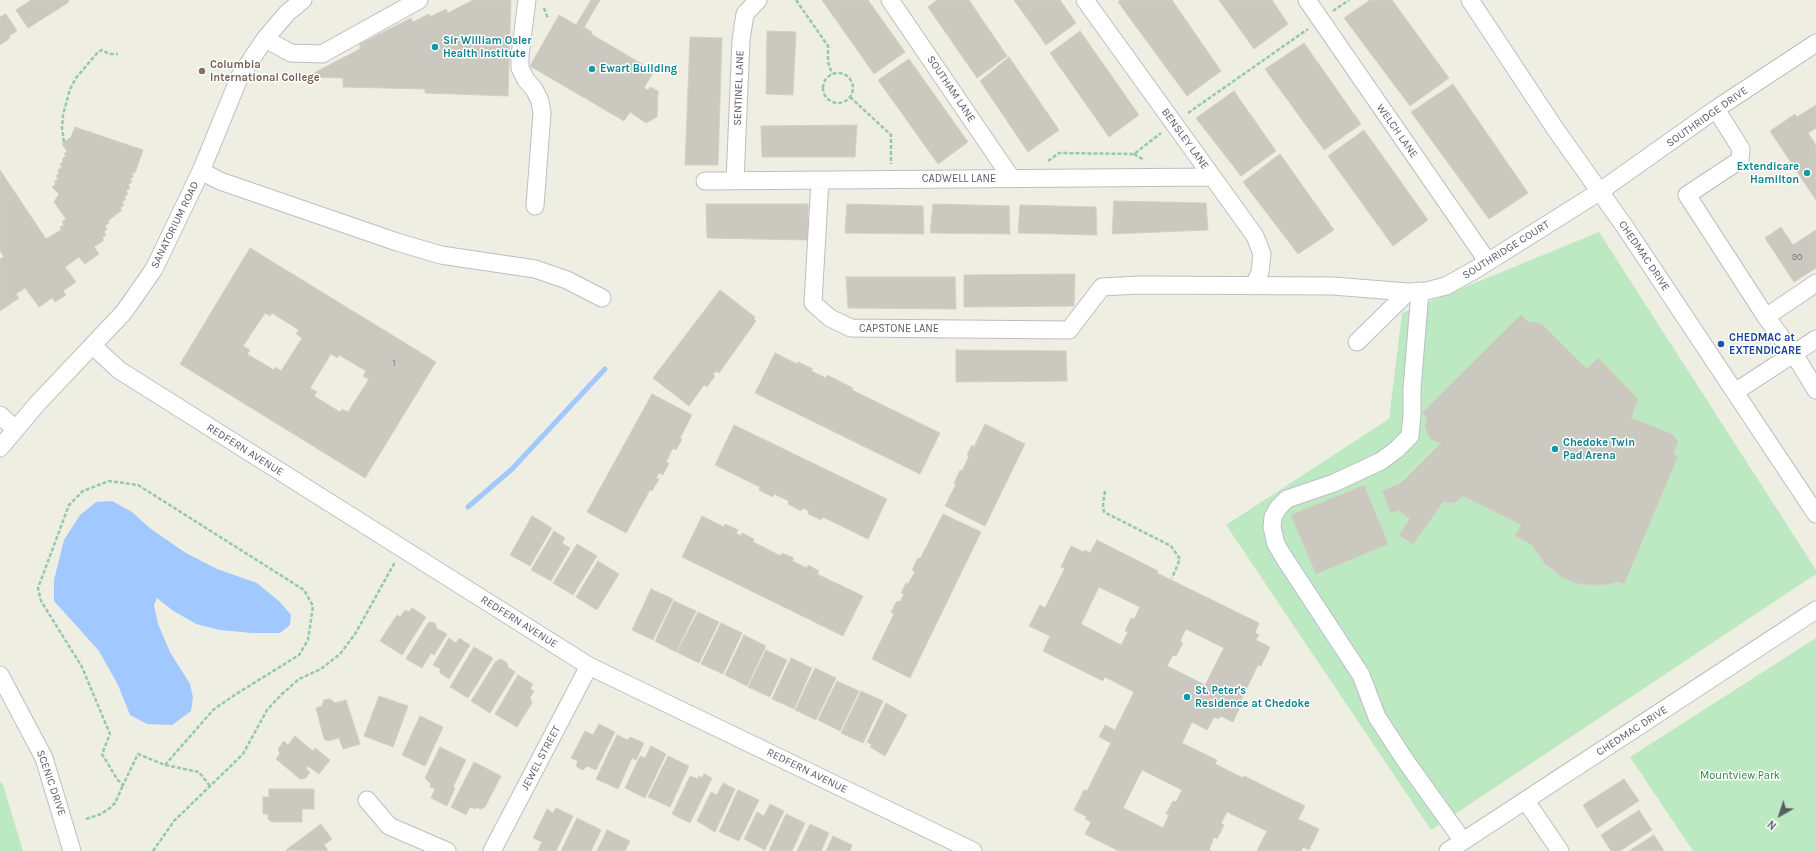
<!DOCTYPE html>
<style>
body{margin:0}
#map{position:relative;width:1816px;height:851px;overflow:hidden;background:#efeee2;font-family:Karla,sans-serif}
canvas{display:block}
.north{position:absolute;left:1760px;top:795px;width:40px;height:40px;-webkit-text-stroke:3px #fff;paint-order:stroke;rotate:219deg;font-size:11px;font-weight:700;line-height:16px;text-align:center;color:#5a5d64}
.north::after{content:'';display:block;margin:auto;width:14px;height:18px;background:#5a5d64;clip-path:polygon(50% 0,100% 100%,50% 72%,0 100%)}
</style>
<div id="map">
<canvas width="1816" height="851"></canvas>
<div class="north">N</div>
</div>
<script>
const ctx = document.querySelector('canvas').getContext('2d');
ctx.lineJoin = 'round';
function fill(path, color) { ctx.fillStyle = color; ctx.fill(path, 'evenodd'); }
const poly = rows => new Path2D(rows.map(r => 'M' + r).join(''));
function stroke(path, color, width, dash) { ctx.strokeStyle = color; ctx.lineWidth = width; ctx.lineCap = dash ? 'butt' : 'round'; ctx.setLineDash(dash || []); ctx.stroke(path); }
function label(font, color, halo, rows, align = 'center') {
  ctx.font = font + ' Karla,sans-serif'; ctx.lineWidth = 3; ctx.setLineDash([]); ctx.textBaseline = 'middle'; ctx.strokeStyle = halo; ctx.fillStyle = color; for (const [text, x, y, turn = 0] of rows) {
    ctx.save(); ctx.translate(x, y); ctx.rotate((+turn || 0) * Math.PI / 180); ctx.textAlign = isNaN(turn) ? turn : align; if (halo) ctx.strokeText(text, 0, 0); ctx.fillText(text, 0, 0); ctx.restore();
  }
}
fill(poly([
 [1599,232,1816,570,1816,574,1431,830,1226,525,1389,419,1402,313],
 [1816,638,1816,851,1693,851,1630,757],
 [0,781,3,785,23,851,0,851]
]), '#bce9c2');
fill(poly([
 [112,501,132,512,151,529,186,553,217,569,257,583,280,602,291,615,290,625,280,633,252,633,220,630,196,624,172,610,157,598,154,605,158,624,170,652,190,684,193,697,191,711,172,725,147,724,130,715,118,685,99,651,54,601,54,580,64,540,80,515,96,502]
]), '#a2c9ff');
stroke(poly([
 [468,507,512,469,605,369]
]), '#a2c9ff', 5);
const building = poly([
 [31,0,68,0,69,2,28,28,16,10,31,0],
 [473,0,511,0,508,96,425,93,425,89,343,87,343,78,306,77,360,49,360,44,411,18,413,22,429,14,430,17,446,9,448,13,473,0],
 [591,0,600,0,583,29,576,25,591,0],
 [822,0,868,0,905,52,874,74,822,0],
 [937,0,969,0,1007,56,977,78,928,7,937,0],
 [1014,0,1060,0,1076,23,1046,45,1014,0],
 [1120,0,1172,0,1221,71,1187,96,1118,2,1120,0],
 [1219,0,1272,0,1288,24,1254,49,1219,0],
 [1370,0,1392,0,1449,78,1410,106,1344,18,1370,0],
 [6,14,17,31,9,36,10,38,0,45,0,17,6,14],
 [559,15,583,29,584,27,592,32,591,34,654,71,644,88,648,90,650,87,658,91,657,117,646,123,630,112,624,121,530,66,559,15],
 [767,31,796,32,793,95,766,94,767,31],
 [1080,31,1139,115,1109,137,1050,53,1080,31],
 [690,37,722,38,718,165,685,165,690,37],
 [1304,43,1361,124,1324,150,1265,69,1304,43],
 [1009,57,1059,130,1028,152,980,81,1009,57],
 [909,59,968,142,938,164,878,80,909,59],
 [1453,84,1528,193,1489,219,1411,112,1453,84],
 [1234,91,1276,151,1241,176,1196,118,1234,91],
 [1816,105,1816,128,1808,133,1816,145,1816,200,1770,131,1795,114,1797,117,1816,105],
 [857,125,855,157,762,157,761,126,857,125],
 [75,127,143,150,135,173,132,172,133,177,130,179,132,182,128,185,130,188,126,191,128,194,124,197,126,199,122,202,124,205,120,208,122,210,108,221,109,223,105,226,107,229,104,232,106,235,102,238,104,240,94,247,99,254,85,264,79,257,65,267,76,282,63,291,66,295,55,302,52,298,39,307,25,288,16,294,19,298,0,311,0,258,1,259,4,257,0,251,0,170,46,239,61,230,60,227,64,225,62,222,66,219,54,202,59,194,52,187,56,184,54,182,58,179,56,176,59,173,58,170,62,167,60,164,63,162,62,159,66,156,64,154,67,151,62,144,71,137,75,127],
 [1364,130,1428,220,1393,246,1328,156,1364,130],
 [1280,154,1334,230,1298,254,1243,182,1280,154],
 [1114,201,1206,203,1208,230,1112,234,1114,201],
 [706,204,808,204,808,240,707,238,706,204],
 [847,204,923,206,924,234,845,233,847,204],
 [933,204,1009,206,1010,234,930,233,933,204],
 [1020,205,1096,207,1097,235,1018,233,1020,205],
 [1781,227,1793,245,1816,230,1816,268,1794,282,1765,238,1781,227],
 [250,248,436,362,365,478,180,364,250,248],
 [265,313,270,316,272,313,299,330,296,334,302,338,281,371,275,367,274,370,247,354,250,350,243,346,265,313],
 [331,354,337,358,339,355,366,371,363,376,369,379,348,412,342,409,340,412,314,396,317,392,310,388,331,354],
 [1075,274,1074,306,964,307,964,275,1075,274],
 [846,277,955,277,956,309,848,308,846,277],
 [720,290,755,317,754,319,756,321,719,373,716,371,713,375,715,376,707,387,704,385,689,406,653,378,720,290],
 [1521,315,1529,323,1533,322,1542,324,1587,369,1598,358,1638,399,1631,418,1672,434,1678,442,1673,454,1678,456,1624,584,1618,582,1604,585,1590,585,1575,583,1562,577,1545,564,1532,545,1515,536,1521,525,1464,496,1454,503,1443,502,1413,544,1399,535,1410,519,1398,510,1391,513,1382,491,1401,483,1441,443,1432,440,1428,435,1425,426,1427,418,1422,413,1521,315],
 [956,350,1066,351,1067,381,956,382,956,350],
 [775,353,797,364,798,362,813,369,811,371,826,378,827,375,853,388,852,390,940,433,920,474,755,393,775,353],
 [652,394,692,415,680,438,682,439,676,450,673,448,666,462,669,463,663,475,659,473,656,478,659,479,652,491,650,490,626,533,587,512,652,394],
 [985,424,1025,444,985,526,945,506,956,484,954,483,960,470,962,471,969,456,967,455,972,445,974,447,985,424],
 [734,425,887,499,868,539,823,517,821,520,808,514,809,511,803,508,801,511,788,504,789,501,774,494,773,497,759,490,760,487,715,465,734,425],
 [1364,485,1388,544,1316,574,1291,515,1364,485],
 [943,514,981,532,910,678,872,659,894,614,891,612,897,601,900,602,904,594,901,593,906,583,908,584,915,572,912,570,918,558,920,559,943,514],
 [532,516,552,528,530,566,510,555,532,516],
 [702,516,724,527,725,524,738,530,736,533,741,536,742,533,754,539,753,542,781,556,782,553,794,558,792,561,807,568,808,565,819,571,817,574,863,596,843,636,682,557,702,516],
 [554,531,565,538,562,543,570,548,551,581,531,570,554,531],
 [1097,540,1158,571,1157,573,1259,623,1255,633,1259,635,1256,640,1270,647,1261,666,1258,665,1240,702,1242,703,1233,722,1220,716,1219,719,1214,717,1207,730,1192,722,1182,743,1217,760,1215,764,1243,778,1244,776,1305,806,1298,819,1319,829,1309,850,1303,847,1301,851,1257,851,1267,831,1227,812,1221,823,1224,825,1217,839,1214,837,1209,850,1212,851,1119,851,1085,834,1091,822,1085,819,1087,817,1074,810,1084,790,1087,791,1111,743,1099,737,1105,725,1115,730,1134,692,1105,677,1103,681,1043,651,1050,636,1029,626,1040,605,1045,608,1065,568,1061,567,1071,546,1084,552,1085,550,1090,553,1097,540],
 [1099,587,1140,607,1134,619,1131,618,1125,631,1128,632,1121,645,1081,624,1099,587],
 [1186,629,1224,648,1205,685,1167,666,1173,655,1176,656,1183,643,1180,641,1186,629],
 [1142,770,1182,790,1176,802,1173,801,1166,814,1169,815,1163,828,1123,808,1142,770],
 [577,544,597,556,573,595,553,583,577,544],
 [598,561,619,574,597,610,576,597,598,561],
 [651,589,673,599,653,640,632,630,651,589],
 [674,601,696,611,676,652,655,641,674,601],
 [412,608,426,617,402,655,380,641,397,615,400,617,405,610,409,612,412,608],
 [698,612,719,622,699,663,677,652,698,612],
 [431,622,436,624,436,628,447,634,434,655,431,653,422,668,406,659,428,623,431,622],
 [721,623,742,633,723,674,701,664,721,623],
 [744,635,766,646,747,686,725,675,744,635],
 [449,638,456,643,459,638,470,645,449,679,439,672,441,669,433,665,449,638],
 [474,647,493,658,468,698,450,687,474,647],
 [766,650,787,660,770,697,748,687,766,650],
 [791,658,812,668,794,709,772,699,791,658],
 [501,659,507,663,508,667,515,672,490,713,471,701,496,661,501,659],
 [815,668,836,678,816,720,795,710,815,668],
 [518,675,533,684,530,689,534,691,530,698,532,703,517,727,495,714,518,675],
 [837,681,859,691,840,731,818,720,837,681],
 [861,691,883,701,863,743,841,733,861,691],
 [379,696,408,706,393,747,364,736,379,696],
 [330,699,335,703,346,700,360,744,343,749,339,738,328,741,324,739,316,708,322,706,324,700,330,699],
 [886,703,907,715,885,756,870,747,872,745,867,742,886,703],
 [420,716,443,727,425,766,402,755,420,716],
 [599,724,615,732,596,770,587,766,583,770,578,768,576,765,578,761,571,758,585,731,593,735,599,724],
 [617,735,628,740,630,737,644,743,636,760,632,758,618,789,596,779,617,735],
 [295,736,313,751,315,748,330,760,319,774,308,766,306,769,310,772,306,778,300,779,276,759,280,754,278,749,284,741,288,745,295,736],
 [651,746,666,754,645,798,625,788,640,756,645,758,651,746],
 [440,747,466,760,453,787,455,788,447,806,431,798,435,789,430,787,431,784,425,778,440,747],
 [668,756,689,766,670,807,648,797,668,756],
 [474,762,501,776,485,807,481,809,476,807,475,809,470,807,466,815,451,807,474,762],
 [704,774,712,778,690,823,672,814,690,776,698,779,699,776,702,778,704,774],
 [1624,779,1639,801,1597,828,1583,805,1624,779],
 [723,783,735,789,715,832,697,821,711,792,717,795,723,783],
 [269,789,314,789,314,809,302,809,302,822,272,822,268,819,268,814,263,814,263,797,269,797,269,789],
 [738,790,759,800,739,841,719,832,738,790],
 [770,804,784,811,765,850,744,839,757,812,764,816,770,804],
 [556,808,573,816,556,851,541,851,538,850,542,842,533,838,547,809,553,813,556,808],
 [1639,810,1652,830,1620,851,1611,851,1601,835,1639,810],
 [786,814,805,823,792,851,769,851,786,814],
 [577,818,601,830,591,851,561,851,577,818],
 [321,824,332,839,324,845,328,851,286,850,321,824],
 [810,824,829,833,821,851,797,851,810,824],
 [607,830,630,841,625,851,597,851,607,830],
 [1654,835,1664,851,1629,851,1654,835],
 [833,836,852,845,850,851,826,851,833,836]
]);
fill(building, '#cac8bf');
stroke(building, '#d4d0c0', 1);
const minor = poly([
 [527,0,520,55,520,68,526,80,534,89,540,101,542,113,535,206],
 [890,0,1012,179],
 [1085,0,1255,236,1262,254,1260,272,1254,286],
 [1307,0,1488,262],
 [1470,0,1556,130,1625,227,1816,514],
 [265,39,291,53,322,54,419,0],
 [1716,109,1741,149,1740,160,1687,195,1766,317,1794,354,1816,390],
 [201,171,220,181,397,242,441,255,535,269,567,280,602,298],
 [820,180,813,303,830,318,851,328,1069,330,1102,287,1139,285,1333,286,1408,292,1426,291,1446,286,1478,268,1599,192,1716,109,1816,43],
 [705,181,1212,177],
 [735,181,741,40,745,14,758,0],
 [1420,291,1412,389,1412,415,1410,436,1396,450,1381,461,1334,483,1287,499,1278,508,1273,517,1272,527,1276,544,1283,556,1361,675,1377,717,1405,760,1463,841],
 [1766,317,1816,283],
 [1357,342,1408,292],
 [93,346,119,370,589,666,973,851],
 [1735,392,1816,339],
 [0,415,15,429],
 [0,448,37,404,124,312,154,269,201,171,240,76,265,39,287,13,303,0],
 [0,675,44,758,72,851],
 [367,800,389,826,447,851],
 [1526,801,1560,851],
 [492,851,589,666],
 [1448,851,1816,610]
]);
stroke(minor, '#bcbec5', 19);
stroke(poly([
 [796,0,828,46,828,62,832,74],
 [544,8,548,19],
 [1333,11,1349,0],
 '823 88a15 15 0 1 1 30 0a15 15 0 1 1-30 0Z',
 [850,97,891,135,891,164],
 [1188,113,1308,29],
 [64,142,62,128,63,115,70,89,76,78,98,52,102,50,109,54,118,54],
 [1134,154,1144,160],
 [1048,161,1059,153,1134,154,1161,133],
 [1105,491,1103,505,1104,512,1171,546,1180,559,1172,578],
 [165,765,213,710,233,696,299,655,308,640,313,606,304,590,138,485,109,481,83,491,69,505,38,588,41,601,82,667,110,734,102,754,117,779,123,785,138,754,165,765,199,772,210,786],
 [86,819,101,814,110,808,115,803,123,785],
 [153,851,174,821,243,754,267,710,282,694,299,679,321,669,340,654,355,634,395,562]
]), '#94caab', 2.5, [4, 2]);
stroke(minor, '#fff', 17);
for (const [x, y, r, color] of [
 [435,47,4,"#0f9aa8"],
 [592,69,4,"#0f9aa8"],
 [202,71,4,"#8d6e63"],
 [1807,173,4,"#0f9aa8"],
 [1721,344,4,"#1a4fb4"],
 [1555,449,4,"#0f9aa8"],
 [1187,697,4,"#0f9aa8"]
]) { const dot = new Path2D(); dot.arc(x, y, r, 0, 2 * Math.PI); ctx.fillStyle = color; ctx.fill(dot); stroke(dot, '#fff', 1.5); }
label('9px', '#76787b', null, [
 ["90",1797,257],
 ["1",394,363]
]);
label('bold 11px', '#0d838f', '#fff', [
 ["Sir William Osler",443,41],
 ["Health Institute",443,54],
 ["Ewart Building",600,69],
 ["Extendicare",1799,167,"right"],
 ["Hamilton",1799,180,"right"],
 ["Chedoke Twin",1563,443],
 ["Pad Arena",1563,456],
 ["St. Peter's",1195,691],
 ["Residence at Chedoke",1195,704]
], 'left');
label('bold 11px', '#785e54', '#fff', [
 ["Columbia",210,65],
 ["International College",210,78]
], 'left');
label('11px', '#5a5d64', '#fff', [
 ["SENTINEL LANE",739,88,-88],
 ["SOUTHAM LANE",951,89,56],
 ["SOUTHRIDGE DRIVE",1707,117,-35],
 ["WELCH LANE",1397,131,55],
 ["BENSLEY LANE",1185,139,54],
 ["CADWELL LANE",959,179],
 ["SANATORIUM ROAD",175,225,-64],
 ["SOUTHRIDGE COURT",1506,250,-32],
 ["CHEDMAC DRIVE",1644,256,56],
 ["CAPSTONE LANE",899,329],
 ["REDFERN AVENUE",245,450,32],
 ["REDFERN AVENUE",519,622,32],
 ["CHEDMAC DRIVE",1632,731,-33],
 ["JEWEL STREET",541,758,-62],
 ["REDFERN AVENUE",807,771,26],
 ["SCENIC DRIVE",51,783,71]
]);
label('bold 11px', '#164399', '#fff', [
 ["CHEDMAC at",1729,338],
 ["EXTENDICARE",1729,351]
], 'left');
label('11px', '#2b823b', '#fff', [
 ["Mountview Park",1740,776]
]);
</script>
